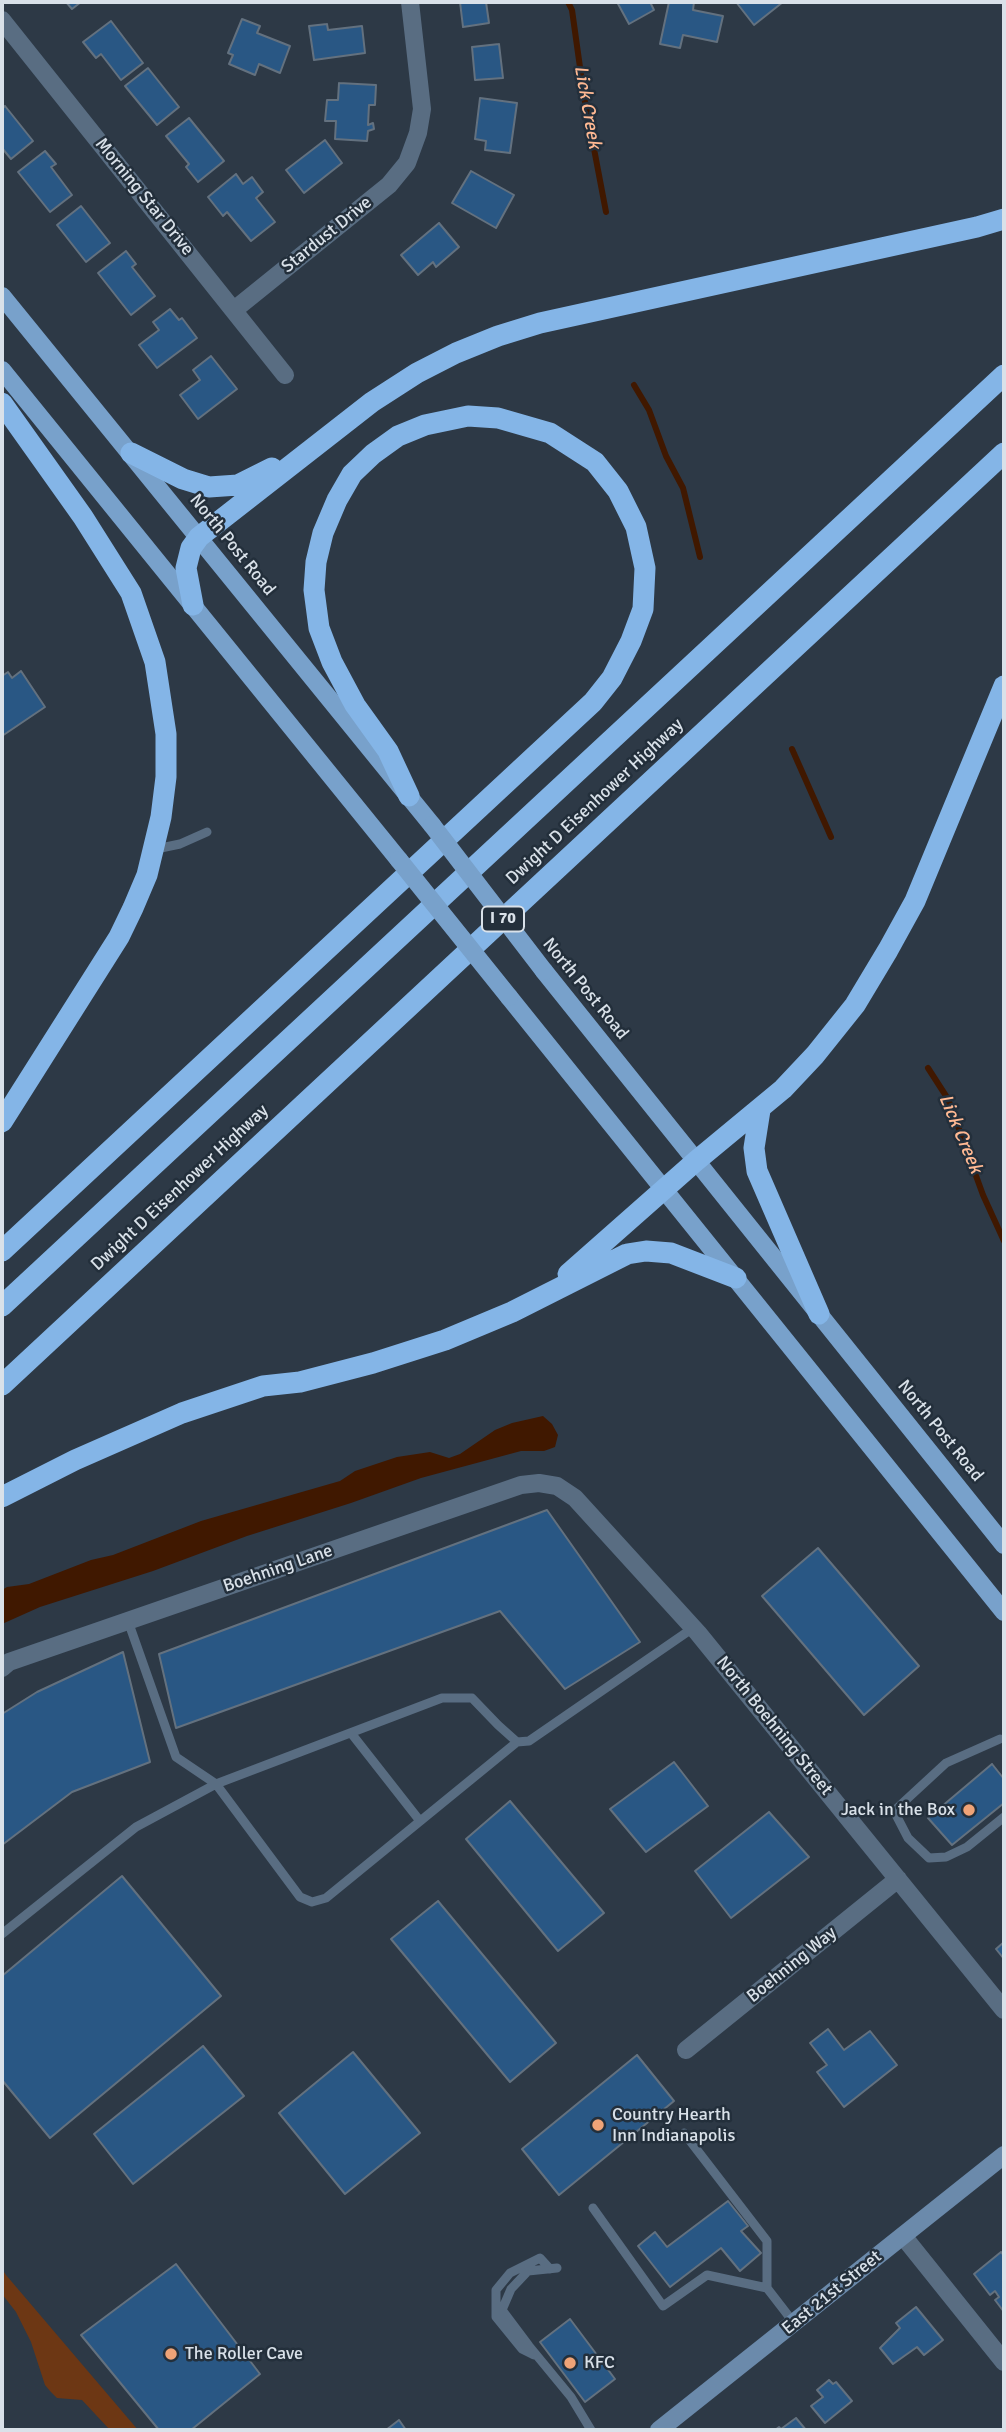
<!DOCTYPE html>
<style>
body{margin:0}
#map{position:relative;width:1006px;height:2432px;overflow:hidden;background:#2d3946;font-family:Signika,sans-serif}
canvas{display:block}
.frame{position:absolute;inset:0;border:4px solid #d9e1e9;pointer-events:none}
</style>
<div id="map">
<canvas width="1006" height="2432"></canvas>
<div class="frame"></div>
</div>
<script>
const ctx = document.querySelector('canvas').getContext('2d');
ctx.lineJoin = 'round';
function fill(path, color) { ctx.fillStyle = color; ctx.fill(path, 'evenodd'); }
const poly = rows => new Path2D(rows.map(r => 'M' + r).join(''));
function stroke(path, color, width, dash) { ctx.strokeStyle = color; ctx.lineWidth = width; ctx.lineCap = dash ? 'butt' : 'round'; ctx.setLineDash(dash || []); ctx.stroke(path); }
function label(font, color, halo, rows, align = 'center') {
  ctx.font = font + ' Signika,sans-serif'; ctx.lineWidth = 5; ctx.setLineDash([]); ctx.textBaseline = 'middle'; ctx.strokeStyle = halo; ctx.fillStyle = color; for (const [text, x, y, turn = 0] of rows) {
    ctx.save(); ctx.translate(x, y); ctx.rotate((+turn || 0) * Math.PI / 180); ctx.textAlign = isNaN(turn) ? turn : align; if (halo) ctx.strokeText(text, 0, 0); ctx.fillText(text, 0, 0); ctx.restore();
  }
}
fill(poly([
 [2,2269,6,2275,138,2430,110,2430,82,2400,57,2398,50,2391,45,2385,31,2342,16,2312,2,2294]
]), '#6d3714');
fill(poly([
 [543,1416,552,1424,558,1435,555,1447,544,1451,521,1451,421,1478,351,1503,247,1536,153,1571,40,1607,2,1624,2,1590,7,1587,29,1584,91,1560,113,1555,201,1521,340,1481,355,1471,397,1457,430,1452,449,1458,460,1454,495,1430,512,1423]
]), '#401800');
stroke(poly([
 [568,2,572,10,584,96,606,212],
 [634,385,649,410,666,456,683,488,700,557],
 [792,749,831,837],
 [928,1068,948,1099,983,1195,1004,1241]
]), '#401800', 6);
const building = poly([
 [66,2,81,2,72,9,66,2],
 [460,2,486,2,489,23,463,27,460,2],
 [617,2,650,2,654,10,629,24,617,2],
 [669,2,694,2,693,10,723,16,717,42,683,35,680,48,660,44,669,2],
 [736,2,783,2,754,25,736,2],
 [242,19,260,26,257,33,290,46,280,73,259,64,255,75,229,64,233,55,228,53,242,19],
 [111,21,143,63,121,80,101,54,96,58,83,42,111,21],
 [327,24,328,30,362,26,365,53,314,60,309,26,327,24],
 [499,44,503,78,475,80,472,47,499,44],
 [148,68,179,107,157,125,125,86,148,68],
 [339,83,376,85,375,105,369,105,368,125,373,123,374,129,368,131,367,141,335,139,336,121,325,121,327,100,338,100,339,83],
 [480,98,517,103,510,153,485,150,486,141,475,139,480,98],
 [5,106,33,141,11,159,2,148,2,109,5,106],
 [189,118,224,161,198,182,186,167,189,164,166,136,189,118],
 [325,140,342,163,304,193,286,170,325,140],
 [45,151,56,164,51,167,72,195,50,212,18,172,45,151],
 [471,171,514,195,496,228,452,203,471,171],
 [236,174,243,184,252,177,263,192,256,198,275,222,251,241,227,212,223,216,208,197,236,174],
 [81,206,110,243,86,262,57,225,81,206],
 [439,223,459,247,436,267,433,262,418,275,401,255,439,223],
 [126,251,136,264,132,267,155,296,131,315,98,273,126,251],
 [170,309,179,320,182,318,197,338,157,368,139,345,159,330,153,322,170,309],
 [211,356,237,389,198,419,180,395,200,380,193,370,211,356],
 [21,671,45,707,2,736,2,676,8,672,12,678,21,671],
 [547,1510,640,1642,565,1689,500,1611,176,1728,159,1654,547,1510],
 [818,1548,919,1666,864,1715,762,1596,818,1548],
 [123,1652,150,1762,72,1792,2,1845,2,1714,37,1692,123,1652],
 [674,1762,708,1806,646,1852,610,1809,674,1762],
 [992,1764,1004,1779,1004,1803,952,1845,928,1818,992,1764],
 [510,1801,604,1913,558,1951,466,1839,510,1801],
 [769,1812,809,1857,731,1918,695,1871,769,1812],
 [122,1876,221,1996,50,2138,2,2080,2,1976,122,1876],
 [438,1901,556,2043,510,2082,391,1939,438,1901],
 [1004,1942,1004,1959,996,1949,1004,1942],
 [828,2029,844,2050,870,2031,897,2065,844,2107,817,2072,827,2065,810,2043,828,2029],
 [203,2046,244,2096,133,2184,94,2134,203,2046],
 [353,2052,420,2133,345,2194,279,2113,353,2052],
 [637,2055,674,2101,559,2195,522,2149,637,2055],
 [728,2201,748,2226,741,2231,761,2253,740,2271,721,2248,670,2287,638,2246,655,2232,667,2247,728,2201],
 [1001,2252,1004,2256,1004,2312,995,2300,999,2297,995,2291,990,2295,974,2274,1001,2252],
 [176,2264,260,2374,191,2430,159,2430,81,2335,176,2264],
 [916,2307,943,2340,924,2355,917,2347,893,2364,880,2348,900,2328,896,2323,916,2307],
 [570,2319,615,2379,585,2402,540,2342,570,2319],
 [829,2380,833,2384,836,2382,852,2401,825,2423,811,2406,823,2397,817,2390,829,2380],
 [796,2418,806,2430,775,2430,779,2427,781,2429,796,2418],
 [399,2420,406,2430,386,2430,399,2420]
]);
fill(building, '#295784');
stroke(building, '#63717f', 2);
stroke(poly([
 [156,849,180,844,207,832],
 [128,1621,176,1757,216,1784,300,1897,312,1902,326,1898,517,1742],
 [351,1733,420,1821],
 [1000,1739,946,1763,894,1811,908,1838,929,1858,946,1857,967,1847,1004,1817],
 [2,1934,136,1827,216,1784,442,1698,472,1698,498,1725,517,1742,529,1741,693,1628],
 [684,2133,767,2241,767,2288,794,2323],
 [593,2208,663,2306,707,2275,767,2288],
 [557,2268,528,2271,511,2289,502,2310,529,2346,571,2397,591,2430],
 [534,2355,522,2349,496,2317,496,2290,510,2273,540,2258,550,2269]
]), '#596d82', 9);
stroke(poly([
 [2,20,285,375],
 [234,310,389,185,407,163,418,133,422,109,410,2],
 [2,1668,9,1662,521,1485,539,1483,557,1486,575,1498,698,1633,1004,2010],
 [686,2050,898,1879],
 [903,2236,1004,2362]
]), '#596d82', 18);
stroke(poly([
 [659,2430,1004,2155]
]), '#6b8aab', 18);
stroke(poly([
 [2,296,432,825],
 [2,370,399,860],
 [544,971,1004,1545],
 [509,997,1004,1612]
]), '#78a1cb', 18);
stroke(poly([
 [2,403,83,517,131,593,155,662,166,734,166,777,161,817,147,875,133,908,119,937,2,1122],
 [131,453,183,479,209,487,238,485,272,468],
 [193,605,186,568,191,548,199,537,372,402,417,373,456,353,498,336,540,323,977,227,1004,219],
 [760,1110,754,1148,757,1171,819,1314],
 [2,1251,593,702,612,678,631,641,643,609,645,568,636,527,618,491,595,462,550,433,498,418,468,416,425,425,398,436,373,454,352,474,337,500,323,533,316,562,314,590,319,628,332,662,355,705,388,751,409,796],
 [568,1274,696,1161,783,1089,815,1055,855,1005,888,950,915,901,1004,686],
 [2,1306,1004,375],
 [2,1385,1004,453],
 [2,1497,75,1460,182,1413,263,1386,300,1382,373,1363,445,1340,512,1312,627,1254,646,1251,671,1253,736,1278]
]), '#84b5e7', 21);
stroke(poly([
 [432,825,544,971],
 [399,860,509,997]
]), '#78a1cb', 18);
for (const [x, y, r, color] of [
 [969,1810,7,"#efa377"],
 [598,2125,7,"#efa377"],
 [171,2354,7,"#efa377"],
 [570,2363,7,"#efa377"]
]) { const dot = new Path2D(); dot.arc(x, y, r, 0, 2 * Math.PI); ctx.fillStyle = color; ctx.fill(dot); stroke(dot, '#232f3b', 2.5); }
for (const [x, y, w] of [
 [503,919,42]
]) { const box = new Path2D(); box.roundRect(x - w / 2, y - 12.5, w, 25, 5); ctx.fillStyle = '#232f3b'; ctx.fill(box); stroke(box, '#d9e1e9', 2); }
label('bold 16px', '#d9e1e9', null, [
 ["I 70",503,919]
]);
label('18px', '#d9e1e9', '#232f3b', [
 ["Morning Star Drive",144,197,51],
 ["Stardust Drive",327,235,-39],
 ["North Post Road",232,545,51],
 ["Dwight D Eisenhower Highway",595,802,-43],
 ["North Post Road",585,989,51],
 ["Dwight D Eisenhower Highway",180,1188,-43],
 ["North Post Road",940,1431,51],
 ["Boehning Lane",278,1569,-19],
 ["North Boehning Street",774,1726,51],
 ["Boehning Way",792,1965,-39],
 ["East 21st Street",832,2293,-39]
]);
label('18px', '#d9e1e9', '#232f3b', [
 ["Jack in the Box",955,1810,"right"],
 ["Country Hearth",612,2115],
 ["Inn Indianapolis",612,2136],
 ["The Roller Cave",185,2354],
 ["KFC",584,2363]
], 'left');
label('italic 19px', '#ffb993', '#232f3b', [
 ["Lick Creek",587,107,80],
 ["Lick Creek",960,1134,67]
]);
</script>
